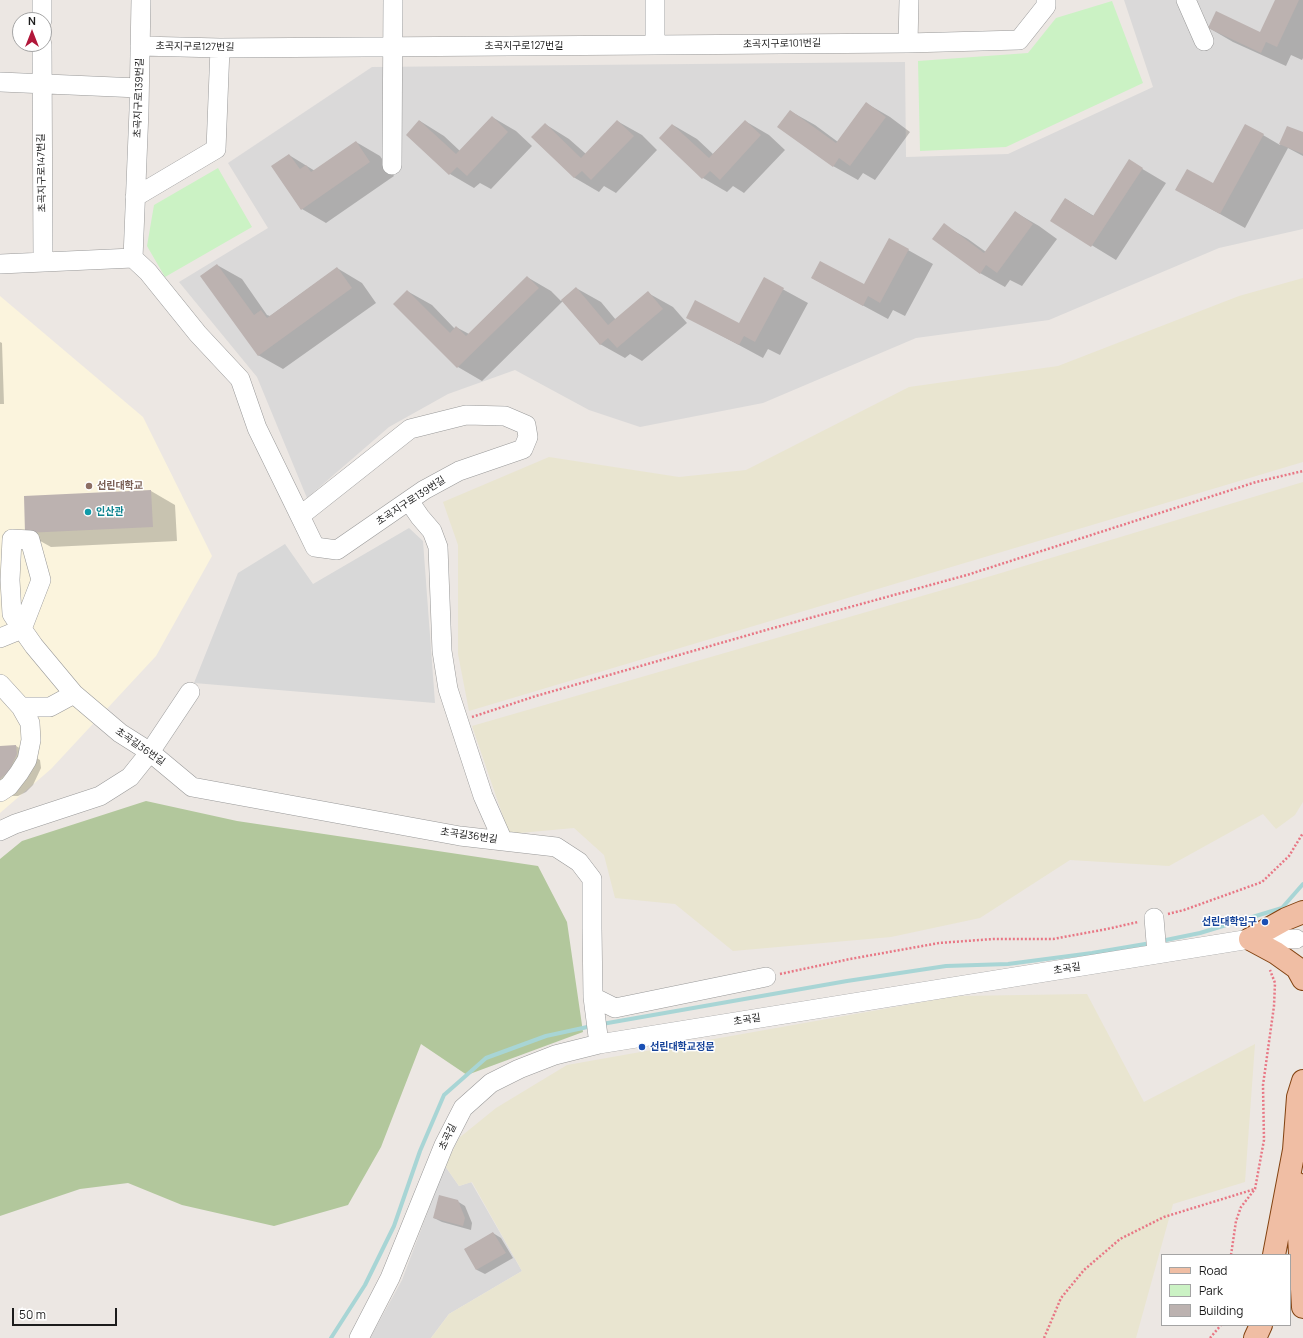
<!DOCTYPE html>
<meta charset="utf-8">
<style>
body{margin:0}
#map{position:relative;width:1303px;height:1338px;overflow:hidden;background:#ece7e3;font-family:Manrope,sans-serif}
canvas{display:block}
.legend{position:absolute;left:1161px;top:1254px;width:130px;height:72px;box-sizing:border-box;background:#fff;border:1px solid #a4a4a4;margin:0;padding:5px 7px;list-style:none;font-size:12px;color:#1c1c1c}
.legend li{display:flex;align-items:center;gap:8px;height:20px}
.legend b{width:20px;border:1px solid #a4a4a4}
.north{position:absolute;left:12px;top:12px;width:40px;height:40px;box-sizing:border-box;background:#fff;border:1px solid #a4a4a4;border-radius:50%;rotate:0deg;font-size:11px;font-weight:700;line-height:16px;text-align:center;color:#1c1c1c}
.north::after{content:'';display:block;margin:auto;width:14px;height:18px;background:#b1173a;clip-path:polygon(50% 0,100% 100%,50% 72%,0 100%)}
.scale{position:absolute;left:12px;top:1308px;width:105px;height:18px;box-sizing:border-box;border:2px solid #1c1c1c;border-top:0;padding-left:5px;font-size:12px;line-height:14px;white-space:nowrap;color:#1c1c1c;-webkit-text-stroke:3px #fff;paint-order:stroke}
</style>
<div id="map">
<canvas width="1303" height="1338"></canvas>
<ul class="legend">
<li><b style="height:5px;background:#f0bea4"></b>Road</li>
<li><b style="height:11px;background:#cbf2c4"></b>Park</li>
<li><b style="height:11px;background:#bcb2b0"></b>Building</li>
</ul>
<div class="north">N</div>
<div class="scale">50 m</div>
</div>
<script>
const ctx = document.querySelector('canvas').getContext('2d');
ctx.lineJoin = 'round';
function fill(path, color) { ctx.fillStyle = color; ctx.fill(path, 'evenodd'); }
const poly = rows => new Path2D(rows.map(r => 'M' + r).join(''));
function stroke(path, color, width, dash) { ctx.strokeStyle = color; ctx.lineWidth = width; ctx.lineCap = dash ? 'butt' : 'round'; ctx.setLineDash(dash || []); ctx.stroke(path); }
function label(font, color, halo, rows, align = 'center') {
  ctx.font = font + ' Manrope,"Noto Sans KR",sans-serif'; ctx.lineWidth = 3; ctx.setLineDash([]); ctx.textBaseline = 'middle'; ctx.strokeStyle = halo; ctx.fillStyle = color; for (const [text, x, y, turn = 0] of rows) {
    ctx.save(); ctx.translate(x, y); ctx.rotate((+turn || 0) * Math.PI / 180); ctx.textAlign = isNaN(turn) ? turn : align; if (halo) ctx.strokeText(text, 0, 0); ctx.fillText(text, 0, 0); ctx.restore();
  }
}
fill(poly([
 [1124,0,1303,0,1303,229,1219,248,1049,320,916,338,763,403,640,427,589,410,515,370,448,394,389,427,307,498,257,377,179,282,268,228,228,163,372,67,905,62,906,157,1008,154,1153,87],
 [445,1166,459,1186,471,1182,522,1271,449,1314,431,1338,370,1338,402,1280]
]), '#dad9d9');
fill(poly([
 [0,296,143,417,212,556,156,656,51,769,0,813]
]), '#fbf4dd');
fill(poly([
 [1303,278,1303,462,469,711,458,654,458,545,443,502,549,457,679,477,746,470,909,387,1058,366,1239,296],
 [1303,482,1303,802,1295,815,1276,829,1263,814,1169,866,1070,860,980,918,891,937,733,951,675,904,615,898,604,855,574,828,509,834,472,726,991,576],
 [1087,994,1144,1102,1255,1044,1245,1182,1173,1204,1136,1338,431,1338,449,1314,522,1271,472,1182,459,1186,445,1166,459,1138,496,1108,567,1065,957,996]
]), '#e9e5d0');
fill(poly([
 [146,801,237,821,538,866,567,922,583,1032,467,1075,421,1044,381,1147,348,1205,274,1226,182,1205,128,1183,80,1189,0,1216,0,859,22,841]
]), '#b2c79c');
fill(poly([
 [1112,1,1143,83,1006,147,920,151,918,61,1028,53,1056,18],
 [218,168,252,227,165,277,147,246,154,205]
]), '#cbf2c4');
fill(poly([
 [409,528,423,541,435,703,194,683,238,573,285,544,313,584]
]), '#d8d8d8');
fill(poly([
 [1276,0,1303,0,1303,58,1302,60,1291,55,1286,66,1233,42,1209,28,1261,33],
 [866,103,890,117,910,132,875,180,863,173,858,180,833,166,790,111,815,125,838,142],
 [492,117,516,131,532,146,491,189,480,183,474,188,450,174,407,135,420,121,444,136,460,151],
 [617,121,642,135,657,150,616,193,604,186,599,192,575,178,532,137,545,124,569,139,586,154],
 [745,121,769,135,785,150,744,193,733,186,727,192,703,178,673,125,697,139,713,154],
 [1288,127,1303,134,1303,156,1288,148,1245,228,1177,190,1214,185,1263,135,1280,145],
 [356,142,380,156,394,176,326,223,302,209,289,155,315,171],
 [1129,161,1166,183,1116,260,1052,221,1066,199,1094,216],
 [1015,212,1039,226,1057,239,1022,286,1010,280,1005,287,980,273,944,225,968,239,986,252],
 [908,250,933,264,905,316,893,310,888,319,812,278,864,286],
 [217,265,242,279,267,315,270,316,337,268,362,283,376,303,283,369,258,355],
 [527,277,551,291,561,301,576,288,601,302,616,320,648,293,673,307,687,323,642,361,630,354,625,358,600,344,563,301,482,381,458,367,395,304,407,291,432,305,455,329,456,327,469,334],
 [764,279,808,303,780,355,768,349,763,358,687,317,740,325],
 [0,342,2,343,4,404,0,404],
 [151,491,175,505,177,541,51,547,26,533],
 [16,746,40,760,41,768,33,785,26,792,18,796,2,796,0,800,0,747],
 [457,1201,465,1206,472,1223,471,1230,442,1222,434,1218],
 [493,1233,501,1238,513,1258,485,1274,477,1270,465,1249]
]), '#0003');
stroke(poly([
 [1161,941,1200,933,1282,908,1303,884],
 [602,1024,847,981,946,966,1008,964,1092,953,1151,943],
 [331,1338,365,1285,394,1226,420,1151,444,1095,486,1058,546,1036,592,1026]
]), '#a8d5d5', 4);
fill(poly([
 [1275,0,1299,0,1277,47,1266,42,1261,53,1208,28,1216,11,1260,32],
 [866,102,886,117,850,166,839,158,833,167,777,127,790,110,836,143],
 [492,116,508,132,467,176,457,167,449,175,406,135,419,120,456,154],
 [617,120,634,136,591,180,582,171,574,178,531,137,545,123,581,158],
 [745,120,761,135,720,180,710,171,702,179,659,138,672,124,709,158],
 [1245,124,1264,134,1220,214,1175,190,1187,169,1213,183],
 [1287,126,1303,132,1303,154,1279,144],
 [356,141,370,162,301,210,271,166,289,154,300,169,306,165,311,172],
 [1129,159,1143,168,1091,247,1050,221,1065,198,1093,216],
 [1015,211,1033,224,997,273,986,265,980,274,932,239,944,223,984,253],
 [889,238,909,249,880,303,868,296,863,306,811,278,820,261,864,284],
 [217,264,254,315,261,310,267,318,337,267,352,288,258,356,200,276],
 [527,276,539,288,457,368,393,304,407,290,450,333,456,326,466,336],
 [764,277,784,288,755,342,744,336,739,345,686,318,695,300,739,323],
 [576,287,608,325,648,291,663,309,617,348,608,338,600,345,561,300],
 [151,490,153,527,25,533,24,496],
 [16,745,17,754,9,771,0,779,0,746],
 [439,1195,458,1200,465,1218,463,1226,433,1218],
 [493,1232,506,1253,476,1270,464,1249]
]), '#bcb2b0');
const minor = poly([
 [141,0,139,110,133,258,148,272,198,334,240,379,257,428,300,516,315,547,337,550,424,490,459,471,523,449,528,437,526,425,505,416,466,415,410,429,300,516],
 [1186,0,1204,41],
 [42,20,42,0],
 [908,43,909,0],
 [42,44,43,262],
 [655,45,655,0],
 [140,46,220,48,655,45,908,43,1019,40,1046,6,1046,0],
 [0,82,139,88],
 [392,165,393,0],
 [135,197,216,149,220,48],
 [0,264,133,258],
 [409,501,420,517,432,531,438,547,442,651,448,689,483,796,503,841],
 [0,638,22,629,41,580,30,540,12,539,10,580,12,614,22,629,34,646,74,694,120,733,150,752,192,787,460,836,556,847,579,862,592,879,592,928,593,997,599,1044],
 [0,684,21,707,50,707,74,694],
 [0,792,9,786,19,773,27,760,31,740,30,723,21,707],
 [0,831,15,824,100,796,130,777,150,752,190,692],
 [1154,918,1157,954],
 [593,997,615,1008,766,977],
 [359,1338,390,1278,444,1145,463,1108,491,1083,519,1069,555,1055,599,1044,1250,939,1296,939]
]);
const major = poly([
 [1250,939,1276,953,1297,968,1303,979],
 [1250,939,1286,919,1303,912],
 [1296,1183,1303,1307],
 [1274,1255,1294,1150,1298,1097,1303,1081],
 [1255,1338,1261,1325]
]);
stroke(minor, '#999', 20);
stroke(major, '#834311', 24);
stroke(poly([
 [472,717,536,696,766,630,967,575,1256,482,1303,471],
 [1168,914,1184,910,1262,882,1289,856,1303,833],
 [780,974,850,959,939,943,993,939,1053,939,1107,929,1138,922],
 [1231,1255,1236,1221,1241,1207,1255,1189,1264,1140,1263,1085,1274,1006,1275,983,1270,970],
 [1044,1338,1061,1298,1084,1270,1120,1239,1164,1217,1255,1189],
 [1210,1338,1221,1325]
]), '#e87785', 2.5, [2, 2]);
stroke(minor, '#fff', 19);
stroke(major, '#f0bea4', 22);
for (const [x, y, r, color] of [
 [89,486,4,"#8d6e63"],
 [88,512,4,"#0f9aa8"],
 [1265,922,4,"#1a4fb4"],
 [642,1047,4,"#1a4fb4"]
]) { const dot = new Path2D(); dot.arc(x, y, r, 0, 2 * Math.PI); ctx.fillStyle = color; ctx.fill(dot); stroke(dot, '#fff', 1.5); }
label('10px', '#1c1c1c', '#fff', [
 ["초곡지구로101번길",782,44,-1],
 ["초곡지구로127번길",524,46],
 ["초곡지구로127번길",195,47,1],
 ["초곡지구로139번길",139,98,-88],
 ["초곡지구로147번길",42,173,-91],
 ["초곡지구로139번길",411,501,-33],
 ["초곡길36번길",140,747,35],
 ["초곡길36번길",469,836,8],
 ["초곡길",1067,969,-9],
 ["초곡길",747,1020,-9],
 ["초곡길",448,1137,-65]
]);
label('bold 10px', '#785e54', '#fff', [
 ["선린대학교",97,486]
], 'left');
label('bold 10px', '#0d838f', '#fff', [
 ["인산관",96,512]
], 'left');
label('bold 10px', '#164399', '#fff', [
 ["선린대학입구",1257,922],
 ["선린대학교정문",650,1047,"left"]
], 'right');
</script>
